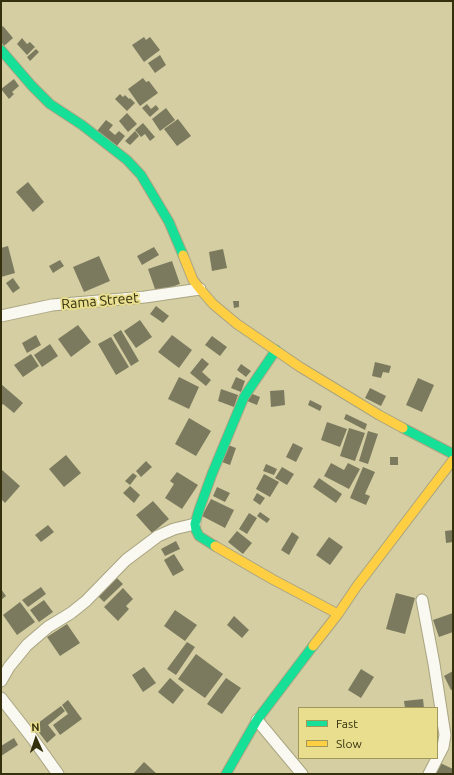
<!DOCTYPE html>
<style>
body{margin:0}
#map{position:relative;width:454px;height:775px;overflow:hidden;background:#d4cea2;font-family:Ubuntu,sans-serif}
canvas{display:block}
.frame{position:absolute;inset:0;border:2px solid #34300e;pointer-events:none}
.legend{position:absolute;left:298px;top:707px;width:140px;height:52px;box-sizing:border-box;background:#e8de8e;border:1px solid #a0985b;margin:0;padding:5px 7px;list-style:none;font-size:12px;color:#34300e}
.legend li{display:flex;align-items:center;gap:8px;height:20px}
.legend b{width:20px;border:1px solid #a0985b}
.north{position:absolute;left:16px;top:719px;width:40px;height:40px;-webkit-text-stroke:3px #e8de8e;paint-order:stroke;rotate:357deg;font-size:11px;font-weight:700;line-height:16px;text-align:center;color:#34300e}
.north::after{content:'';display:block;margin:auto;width:14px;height:18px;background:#34300e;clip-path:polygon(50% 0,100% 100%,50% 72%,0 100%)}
</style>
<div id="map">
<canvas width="454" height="775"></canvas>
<div class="frame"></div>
<ul class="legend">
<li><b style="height:5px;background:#16e098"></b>Fast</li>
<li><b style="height:5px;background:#ffcf43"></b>Slow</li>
</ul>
<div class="north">N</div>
</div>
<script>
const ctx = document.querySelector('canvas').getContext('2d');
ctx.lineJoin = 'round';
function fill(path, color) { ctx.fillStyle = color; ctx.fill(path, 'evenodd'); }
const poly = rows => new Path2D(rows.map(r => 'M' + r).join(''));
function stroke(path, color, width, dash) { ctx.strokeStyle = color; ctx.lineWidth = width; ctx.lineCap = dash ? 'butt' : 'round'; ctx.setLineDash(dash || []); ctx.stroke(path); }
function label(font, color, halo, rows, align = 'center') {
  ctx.font = font + ' Ubuntu,sans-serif'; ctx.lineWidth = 4; ctx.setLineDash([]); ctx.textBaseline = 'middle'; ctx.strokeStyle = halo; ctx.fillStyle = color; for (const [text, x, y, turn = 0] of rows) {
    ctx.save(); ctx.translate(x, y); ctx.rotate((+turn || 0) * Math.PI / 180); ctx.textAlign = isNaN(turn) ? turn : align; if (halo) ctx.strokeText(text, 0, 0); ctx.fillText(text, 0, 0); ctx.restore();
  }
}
fill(poly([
 [3,26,13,38,4,46,1,42,1,28],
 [144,37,146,40,150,37,160,50,144,62,132,45],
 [22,38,27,44,30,42,35,47,27,55,17,44],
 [36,49,39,52,30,61,27,57],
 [160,55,166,65,155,73,148,63],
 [143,78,146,82,149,81,158,93,140,106,128,89],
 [14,79,19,86,12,92,14,94,9,99,1,89],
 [120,94,123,97,125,95,129,99,130,98,135,103,127,111,115,99],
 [147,104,151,109,156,105,159,109,150,117,142,108],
 [166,108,175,120,160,131,152,119],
 [127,113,137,124,128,132,119,121],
 [178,119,191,136,177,146,164,129],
 [106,120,113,125,109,130,115,135,119,131,125,136,116,147,97,131],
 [143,123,155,137,150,141,145,134,141,137,135,130],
 [135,131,139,136,130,145,125,141],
 [28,182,44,202,33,212,16,192],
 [8,246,15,273,1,277,1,248],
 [154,247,159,255,142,265,137,256],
 [223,249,227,268,212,271,209,252],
 [99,256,110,281,84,292,73,267],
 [60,260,64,266,53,273,49,266],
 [172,261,180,284,156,292,148,269],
 [13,278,20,288,13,293,6,283],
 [233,301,239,301,239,307,234,308],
 [156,306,169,316,163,323,150,314],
 [140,320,152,337,136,348,124,331],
 [78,325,91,342,71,357,58,339],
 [121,330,139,361,131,366,113,335],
 [36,335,41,345,27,353,22,343],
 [172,335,192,350,179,368,158,352],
 [212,336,227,347,220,356,205,345],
 [111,337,129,367,116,375,98,344],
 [50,344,58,356,42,367,34,355],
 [31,354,39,366,23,377,14,365],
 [202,358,209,364,202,372,211,380,206,386,190,373],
 [375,362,391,366,389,373,383,372,381,378,372,376],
 [241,364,251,371,246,377,237,370],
 [179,377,199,387,189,409,168,399],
 [236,377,245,381,241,392,231,388],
 [418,378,434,385,422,412,406,405],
 [1,384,23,403,14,413,3,404,1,406],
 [370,388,386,396,381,406,365,398],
 [221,389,238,395,234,407,218,401],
 [284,390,285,405,271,407,270,391],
 [250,393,260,397,257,405,247,401],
 [310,400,322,406,320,411,308,405],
 [346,414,367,424,365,430,344,419],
 [189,418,211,431,196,456,175,444],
 [327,422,347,429,340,447,321,440],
 [349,428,365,433,355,461,340,456],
 [368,431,378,434,368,464,359,461],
 [293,443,303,448,296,462,286,457],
 [228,445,236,448,230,465,222,462],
 [66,455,81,473,64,487,49,469],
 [390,457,398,457,398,465,390,465],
 [146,461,152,467,141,477,136,471],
 [331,463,344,470,348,463,360,469,349,489,324,476],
 [266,464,277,469,274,475,263,471],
 [282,467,294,474,287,485,275,478],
 [363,467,375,472,365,494,370,496,366,505,350,498],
 [1,469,20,486,5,503,1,499],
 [177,472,198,485,182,509,165,498,174,484,170,481],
 [133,473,137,476,130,485,125,481],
 [264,474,279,482,270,497,256,489],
 [319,478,342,494,336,503,313,487],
 [130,486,140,495,134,503,123,493],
 [217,487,230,493,225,502,213,496],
 [257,493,265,498,260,505,253,500],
 [211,499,234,510,225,528,202,516],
 [153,501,169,519,152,533,136,515],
 [260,512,270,519,267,523,257,516],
 [249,513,257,518,247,534,239,529],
 [48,525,54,532,41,542,35,535],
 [453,530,453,542,446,543,445,531],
 [237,531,252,543,243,554,228,542],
 [292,532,299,537,289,555,281,550],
 [329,537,343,547,330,565,316,555],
 [176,541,180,549,165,556,161,549],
 [174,554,184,570,173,576,164,560],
 [117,578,123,584,104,602,98,596],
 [41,587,46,594,28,607,22,600],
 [123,588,133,599,126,606,129,609,118,621,104,607],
 [1,589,6,596,1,600],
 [396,593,415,598,405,634,386,629],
 [44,600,53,612,39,622,30,610],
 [20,602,35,622,17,635,3,615],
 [175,610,197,625,185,641,164,626],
 [453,613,453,632,439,637,433,620],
 [234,616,249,630,242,638,227,625],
 [67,624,80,643,60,656,47,637],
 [187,642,195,647,176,675,167,669],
 [196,654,223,674,205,698,178,679],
 [144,667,156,683,143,692,132,675],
 [361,669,374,677,361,698,348,690],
 [453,671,453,689,451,690,444,676],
 [170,678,184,690,173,704,158,692],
 [226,678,241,688,222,714,207,704],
 [423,699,424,708,405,708,404,701],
 [68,700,82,719,60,735,53,725,68,714,62,705],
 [61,706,65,711,48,725,56,735,47,743,34,726],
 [14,738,18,745,1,756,1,746],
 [144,762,157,774,133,774],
 [438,762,453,769,453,774,433,774]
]), '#7b7a5f');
const street = poly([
 [1,316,52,305,145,297,200,289],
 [422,600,434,664,445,735,443,747,429,774],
 [1,681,9,667,27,645,48,627,71,613,86,601,126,560,158,536,174,529,195,524],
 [1,698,33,739,58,774],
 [257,720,302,774]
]);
const fast = poly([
 [1,50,32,86,50,104,82,125,127,160,141,175,169,222,183,255],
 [403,428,453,454],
 [215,546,199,536,196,530,195,524,199,510,212,474,244,397,276,350],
 [226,774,257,720,313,646]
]);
const slow = poly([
 [183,255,193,280,200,289,213,304,237,324,300,367,379,415,403,428],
 [215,546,272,579,338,614],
 [313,646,338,614,357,586,453,460]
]);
stroke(street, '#a9a481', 13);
stroke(fast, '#a9a481', 11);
stroke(slow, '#a9a481', 11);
stroke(street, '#f9f8f1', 11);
stroke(fast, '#16e098', 9);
stroke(slow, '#ffcf43', 9);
label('14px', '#34300e', '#e8de8e', [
 ["Rama Street",100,301,-5]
]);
</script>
